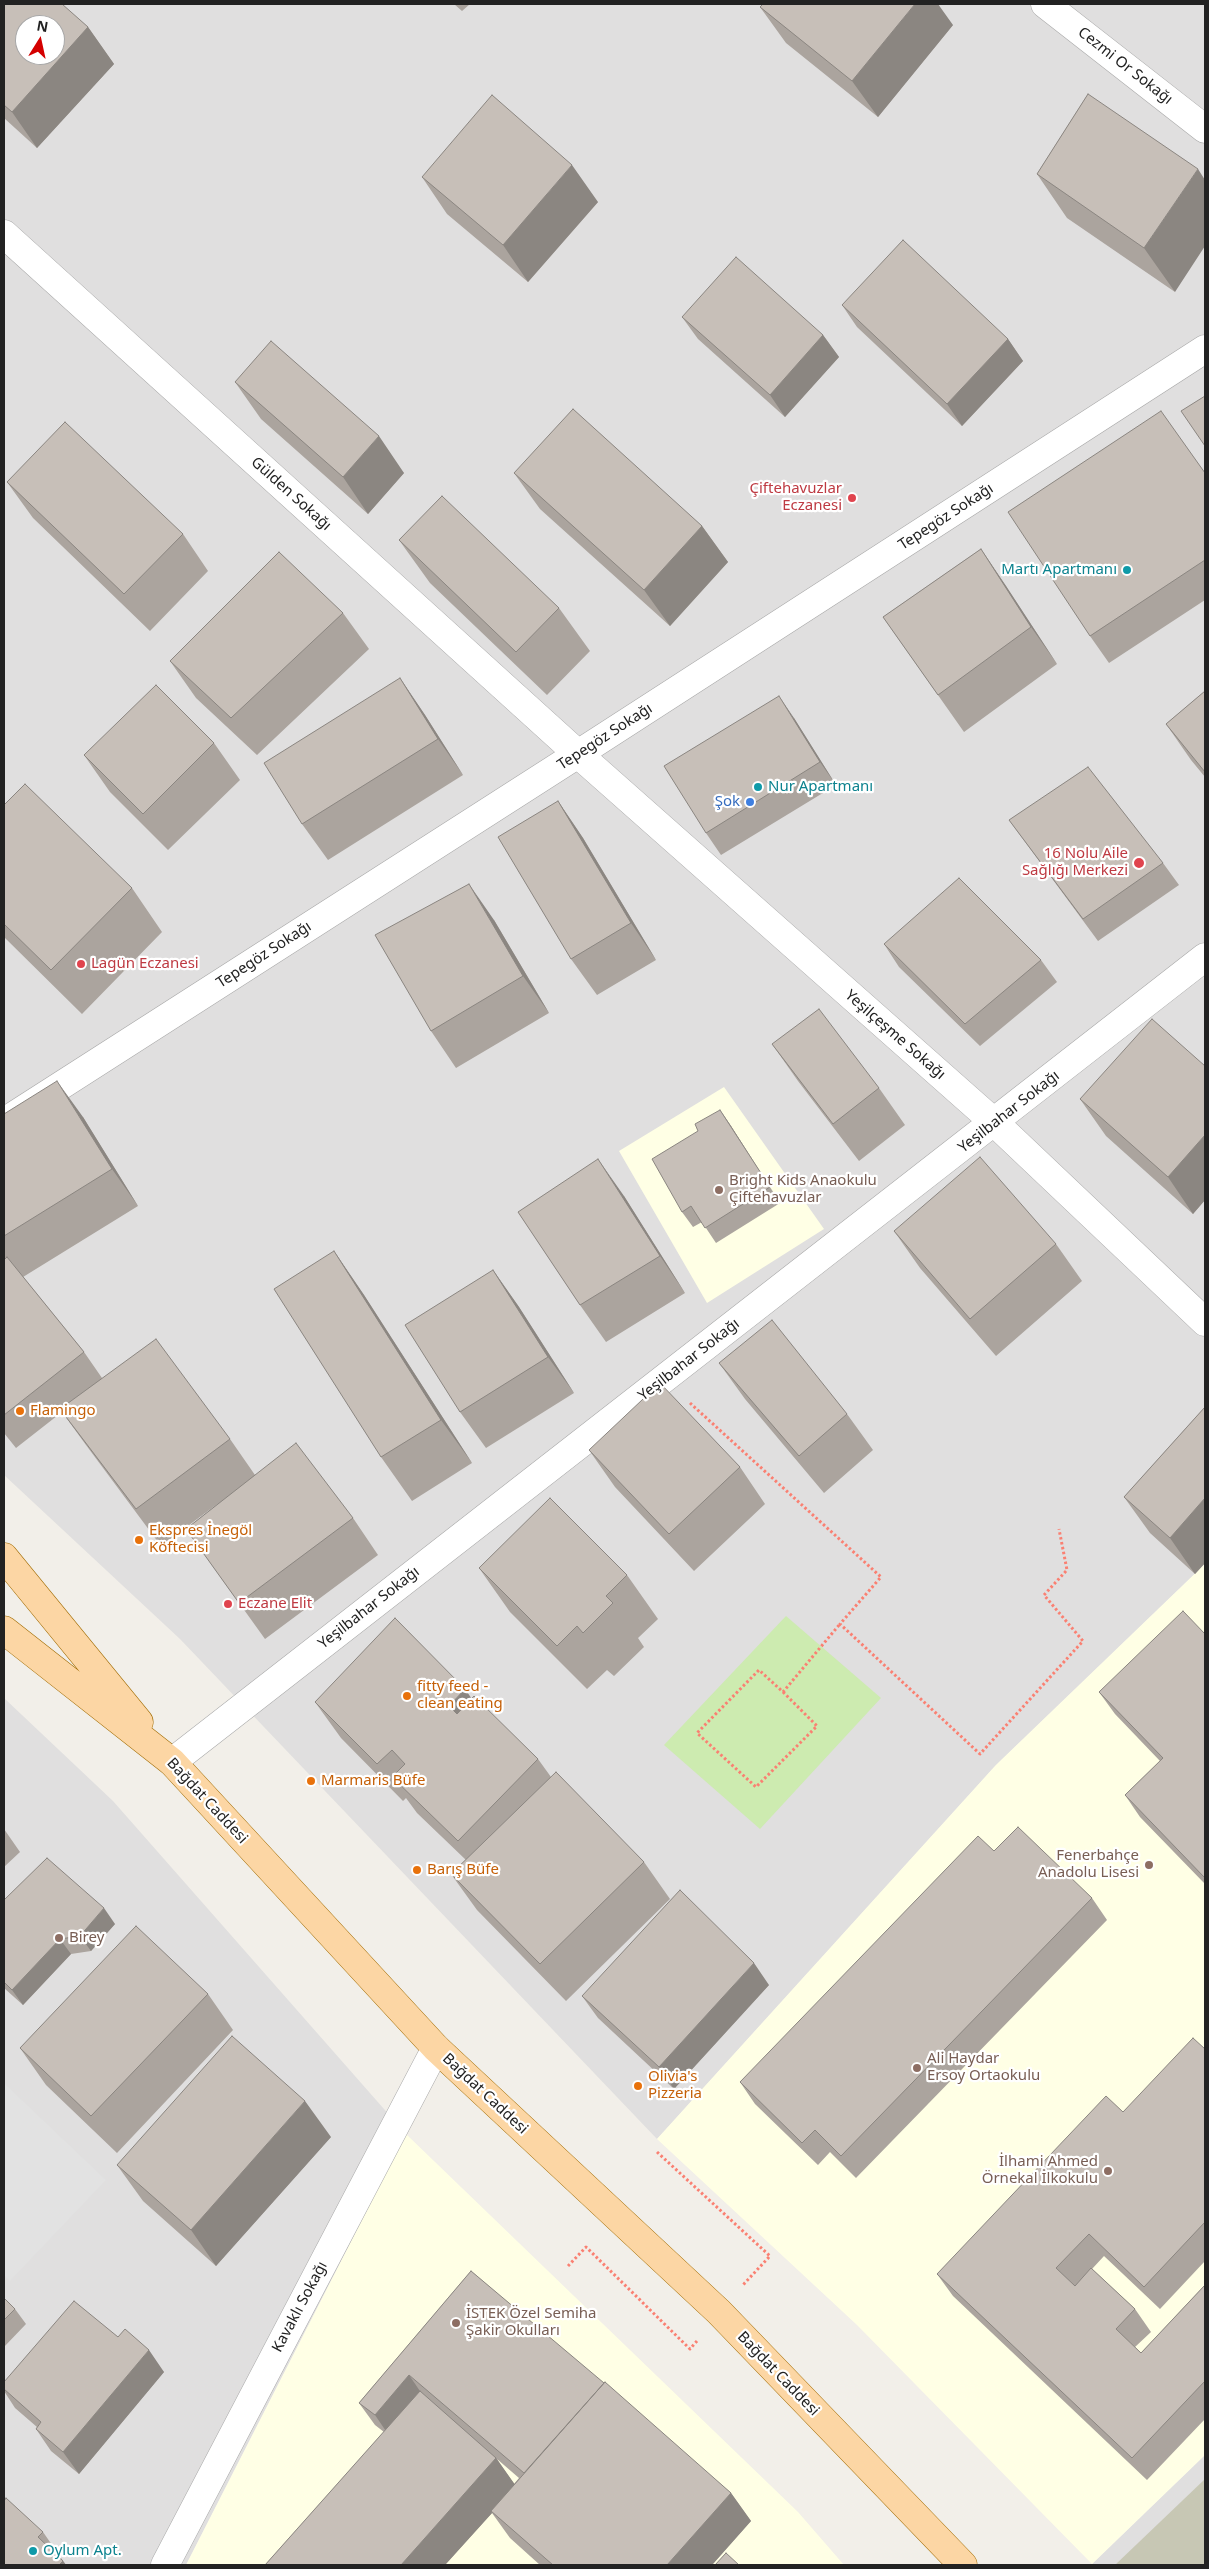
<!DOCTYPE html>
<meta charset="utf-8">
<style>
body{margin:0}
#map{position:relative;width:1209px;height:2569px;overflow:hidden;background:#f2efe9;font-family:"Noto Sans",sans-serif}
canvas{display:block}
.frame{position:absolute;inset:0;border:5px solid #222;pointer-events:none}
.north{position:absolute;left:15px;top:15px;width:50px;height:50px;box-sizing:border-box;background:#fff;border:1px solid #a7a7a7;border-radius:50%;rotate:10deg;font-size:14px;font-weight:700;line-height:20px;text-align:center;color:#222}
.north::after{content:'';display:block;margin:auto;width:18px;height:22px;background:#d40000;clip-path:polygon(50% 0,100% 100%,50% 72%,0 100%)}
</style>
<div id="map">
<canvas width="1209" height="2569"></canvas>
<div class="frame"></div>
<div class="north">N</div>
</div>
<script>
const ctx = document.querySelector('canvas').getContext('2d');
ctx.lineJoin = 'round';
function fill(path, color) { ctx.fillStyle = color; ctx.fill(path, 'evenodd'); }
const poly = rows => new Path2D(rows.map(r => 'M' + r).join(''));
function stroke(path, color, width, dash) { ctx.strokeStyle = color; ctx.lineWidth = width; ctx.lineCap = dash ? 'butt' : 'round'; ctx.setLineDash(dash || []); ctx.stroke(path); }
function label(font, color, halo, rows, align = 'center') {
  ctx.font = font + ' "Noto Sans",sans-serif'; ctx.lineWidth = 4.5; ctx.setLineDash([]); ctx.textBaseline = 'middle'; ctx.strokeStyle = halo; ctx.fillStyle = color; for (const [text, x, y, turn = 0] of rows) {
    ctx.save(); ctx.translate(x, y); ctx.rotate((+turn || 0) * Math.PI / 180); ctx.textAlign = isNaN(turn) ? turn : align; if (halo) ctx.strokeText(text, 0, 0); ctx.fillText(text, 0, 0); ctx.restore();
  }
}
fill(poly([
 [4,4,1205,4,1205,1564,996,1765,657,2139,180,1639,4,1475],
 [25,25,55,25,55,55,25,55],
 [4,1698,113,1801,406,2134,186,2565,4,2565],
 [1205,2455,1205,2565,1093,2565,1092,2564]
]), '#e0dfdf');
fill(poly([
 [724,1087,824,1229,707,1303,619,1151],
 [1205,1564,1205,2455,1092,2564,857,2325,657,2139,996,1765],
 [406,2134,798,2512,844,2565,186,2565]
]), '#ffffe5');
fill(poly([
 [1205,2479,1205,2565,1115,2565]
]), '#c7c7b4');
fill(poly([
 [786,1616,881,1698,760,1829,664,1745]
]), '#cdebb0');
fill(poly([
 [4,2083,106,2180,10,2281,4,2275]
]), '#e2e2e2');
const minor = poly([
 [1045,4,1205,129],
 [4,234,578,754,995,1123,1205,1322],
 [4,1122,578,754,1205,349],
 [172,1762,1205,957],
 [165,2565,436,2048]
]);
const primary = poly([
 [4,1557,139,1722],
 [4,1630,172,1762,436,2048,719,2312,963,2565]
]);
stroke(minor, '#a9a9a9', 29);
stroke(primary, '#a06b00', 29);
stroke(poly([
 [690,1403,881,1577,840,1624,980,1754,1083,1641,1044,1595,1067,1570,1059,1529],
 [783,1692,817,1726,756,1787,697,1733,759,1670,783,1692,840,1624],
 [657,2152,770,2256,742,2286],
 [568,2266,586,2247,690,2349,697,2341]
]), '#fa8072', 3, [2.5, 2.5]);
stroke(minor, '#fff', 28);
stroke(primary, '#fcd6a4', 28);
fill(poly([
 [4,4,88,27,114,64,37,148,4,118],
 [454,4,470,4,462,11],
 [760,7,953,25,878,117,786,43],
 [1088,94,1175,292,1067,218,1037,174],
 [422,177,598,202,528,282,447,214],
 [842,305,1008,339,1023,361,962,426,857,327],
 [682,317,823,335,839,357,785,417,698,339],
 [235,382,404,473,368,514,261,419],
 [514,473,702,526,728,562,670,626,540,509],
 [1205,473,1205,600,1109,663,1090,636],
 [7,482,183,534,208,571,150,631,33,518],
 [399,540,559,608,590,651,547,695,430,583],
 [981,549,1006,586,1057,664,964,732,883,617],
 [343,613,369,649,257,755,196,698,170,661],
 [400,678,425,715,463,775,328,860,302,824],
 [1205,691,1205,777,1191,760,1166,724],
 [794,718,836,785,721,855,706,833],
 [214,743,240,780,168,850,110,792,84,755],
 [558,801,583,838,656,960,597,995,571,959],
 [4,805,132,888,162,932,82,1014,4,937],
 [1009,820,1163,863,1179,885,1098,941],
 [494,920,549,1013,456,1068,431,1031],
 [884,944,1041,960,1057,982,980,1046,899,967],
 [772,1044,879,1088,905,1125,859,1161,798,1081],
 [1205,1066,1205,1200,1193,1214,1106,1136,1080,1099],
 [720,1110,731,1126,780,1203,716,1243,702,1222,693,1227,682,1212],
 [4,1114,83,1117,138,1206,23,1277,84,1352,102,1378,230,1439,255,1475,353,1518,378,1555,265,1639,186,1529,220,1502,161,1546,86,1445,62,1412,16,1448,4,1433],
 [624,1196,685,1293,606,1342,580,1305],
 [894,1231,1056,1244,1082,1281,996,1356,920,1268],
 [334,1251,364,1295,472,1463,412,1501,381,1457],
 [493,1270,519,1307,574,1393,486,1448,460,1412],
 [719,1363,847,1414,873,1450,824,1493,745,1399],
 [1205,1407,1205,1563,1195,1574,1150,1533,1124,1497],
 [589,1450,740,1467,765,1504,694,1571,615,1487],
 [479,1568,627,1575,658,1619,638,1638,644,1647,614,1676,607,1670,587,1689,510,1612],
 [1205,1634,1205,1884,1140,1817,1125,1795,1160,1761,1115,1714,1099,1692],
 [472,1699,538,1759,551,1777,644,1862,670,1899,566,2001,477,1910,451,1874,466,1860,417,1813,406,1798,403,1801,341,1738,315,1702],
 [4,1829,20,1852,4,1867],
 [994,1851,1092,1898,1107,1920,856,2178,830,2152,818,2165,755,2104,740,2082],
 [4,1900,115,1924,91,1951,71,1954,23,2005,4,1988],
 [769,1985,674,2089,598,2018,582,1996],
 [208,1994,233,2030,117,2153,46,2085,20,2048],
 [1205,2049,1205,2261,1160,2309,1104,2256,1092,2269,1135,2309,1151,2332,1135,2347,1141,2353,1205,2285,1205,2419,1147,2480,953,2296,937,2274,1123,2112],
 [331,2137,216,2266,143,2201,117,2165],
 [471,2271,731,2493,751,2521,712,2565,540,2565,510,2538,492,2513,445,2565,265,2565,384,2432,375,2425,359,2403],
 [497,2459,519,2478,514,2484],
 [4,2298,15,2309,26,2324,4,2347],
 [118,2337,164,2372,79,2474,51,2451,36,2429,37,2427,15,2408,4,2391,4,2382],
 [43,2532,66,2565,4,2565]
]), '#aba49e');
fill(poly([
 [915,4,938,4,953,25,878,117,852,81],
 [88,27,114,64,37,148,12,112],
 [572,165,598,202,528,282,503,245],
 [1198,169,1205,180,1205,246,1175,292,1144,248],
 [823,335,839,357,785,417,770,395],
 [1008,339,1023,361,962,426,947,404],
 [379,436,404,473,368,514,343,477],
 [702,526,728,562,670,626,644,590],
 [981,549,1006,586,1057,664,1031,627],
 [400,678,425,715,463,775,438,739],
 [779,696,794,718,836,785,820,762],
 [558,801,583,838,656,960,631,923],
 [469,884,494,920,549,1013,523,976],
 [57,1081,83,1117,138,1206,112,1169],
 [720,1110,731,1126,780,1203,770,1187],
 [1205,1135,1205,1200,1193,1214,1168,1177],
 [598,1159,624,1196,685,1293,660,1256],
 [334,1251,364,1295,472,1463,441,1420],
 [493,1270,519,1307,574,1393,548,1357],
 [1205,1498,1205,1563,1195,1574,1170,1538],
 [465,1689,490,1725,475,1743,449,1706],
 [104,1908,115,1924,91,1951,80,1936],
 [60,1939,71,1954,23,2005,12,1990],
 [754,1963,769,1985,674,2089,659,2067],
 [305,2101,331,2137,216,2266,191,2230],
 [149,2350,164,2372,79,2474,63,2452],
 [409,2375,424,2397,390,2437,375,2415],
 [496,2458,516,2486,491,2511,492,2513,445,2565,401,2565],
 [731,2493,751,2521,712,2565,667,2565],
 [63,2561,66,2565,59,2565]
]), '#8b8681');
const building = poly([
 [4,4,62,4,88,27,12,112,4,105,4,4],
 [25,25,55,25,55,55,25,55,25,25],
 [763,4,915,4,852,81,760,7,763,4],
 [1088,94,1198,169,1144,248,1037,174,1088,94],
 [492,95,572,165,503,245,422,177,492,95],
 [903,240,1008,339,947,404,842,305,903,240],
 [736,257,823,335,770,395,682,317,736,257],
 [271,341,379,436,343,477,235,382,271,341],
 [1205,396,1205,446,1181,411,1205,396],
 [573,409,702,526,644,590,514,473,573,409],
 [1161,411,1205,473,1205,560,1090,636,1008,512,1161,411],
 [65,422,183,534,124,594,7,482,65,422],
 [442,496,559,608,516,652,399,540,442,496],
 [981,549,1031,627,938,695,883,617,981,549],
 [279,552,343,613,231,718,170,661,279,552],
 [400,678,438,739,302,824,264,763,400,678],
 [156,685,214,743,143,814,84,755,156,685],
 [1205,691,1205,772,1166,724,1205,691],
 [779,696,820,762,706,833,664,766,779,696],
 [1088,767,1163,863,1083,919,1009,820,1088,767],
 [25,784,132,888,51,970,4,924,4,805,25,784],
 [558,801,631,923,571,959,498,837,558,801],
 [959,878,1041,960,965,1024,884,944,959,878],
 [469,884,523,976,431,1031,375,935,469,884],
 [819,1009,879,1088,833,1124,772,1044,819,1009],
 [1152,1019,1205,1066,1205,1135,1168,1177,1080,1099,1152,1019],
 [57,1081,112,1169,4,1236,4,1114,57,1081],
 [720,1110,770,1187,705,1228,691,1206,682,1212,652,1159,698,1131,695,1124,720,1110],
 [980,1157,1056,1244,970,1319,894,1231,980,1157],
 [598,1159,660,1256,580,1305,518,1212,598,1159],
 [334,1251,441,1420,381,1457,274,1289,334,1251],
 [7,1257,84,1352,4,1415,4,1260,7,1257],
 [493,1270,548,1357,460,1412,405,1325,493,1270],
 [772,1320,847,1414,799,1456,719,1363,772,1320],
 [156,1339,230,1439,136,1509,60,1409,156,1339],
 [660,1383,740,1467,669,1534,589,1450,660,1383],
 [1205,1407,1205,1498,1170,1538,1124,1497,1205,1407],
 [296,1443,353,1518,239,1603,186,1529,296,1443],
 [550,1498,627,1575,606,1596,613,1603,583,1633,577,1626,557,1646,479,1568,550,1498],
 [1183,1611,1205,1634,1205,1878,1125,1795,1163,1758,1099,1692,1183,1611],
 [395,1618,465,1689,449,1706,457,1714,474,1696,538,1759,458,1841,392,1777,405,1764,392,1750,377,1764,315,1702,395,1618],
 [556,1772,644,1862,540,1964,451,1874,556,1772],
 [1018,1827,1092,1898,841,2156,815,2130,802,2143,740,2082,978,1836,994,1851,1018,1827],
 [47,1858,104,1908,80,1936,60,1939,12,1990,4,1982,4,1900,47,1858],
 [680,1890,754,1963,659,2067,582,1996,680,1890],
 [136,1926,208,1994,91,2116,20,2048,136,1926],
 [232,2036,305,2101,191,2230,117,2165,232,2036],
 [1193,2038,1205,2049,1205,2222,1144,2287,1089,2234,1056,2268,1075,2286,1091,2268,1135,2309,1116,2329,1141,2353,1205,2285,1205,2381,1132,2458,937,2274,1106,2096,1123,2112,1193,2038],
 [471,2271,604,2383,524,2473,409,2375,375,2415,359,2403,471,2271],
 [4,2298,15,2309,4,2320,4,2298],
 [74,2301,118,2337,125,2329,149,2350,63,2452,36,2429,41,2422,4,2389,4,2382,74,2301],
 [605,2382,731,2493,667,2565,553,2565,491,2511,605,2382],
 [420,2391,496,2458,401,2565,265,2565,420,2391],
 [6,2498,43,2532,38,2537,63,2561,59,2565,4,2565,4,2501,6,2498],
 [726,2553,739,2565,715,2565,726,2553]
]);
fill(building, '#c7bfb8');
stroke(building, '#8b8681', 1);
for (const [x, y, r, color] of [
 [852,498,5,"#e0444e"],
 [1127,570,5,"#0f9aa8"],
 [758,787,5,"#0f9aa8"],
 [750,802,5,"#3f7fe0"],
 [1139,863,6,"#e0444e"],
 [81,964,5,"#e0444e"],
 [719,1190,5,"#8d6e63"],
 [20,1411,5,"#e8710a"],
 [139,1540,5,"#e8710a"],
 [228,1604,5,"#e0444e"],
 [407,1696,5,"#e8710a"],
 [311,1781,5,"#e8710a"],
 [1149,1865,5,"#8d6e63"],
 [417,1870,5,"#e8710a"],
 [59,1938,5,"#8d6e63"],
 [917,2068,5,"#8d6e63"],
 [638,2086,5,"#e8710a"],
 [1108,2171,5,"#8d6e63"],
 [456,2323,5,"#8d6e63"],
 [33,2551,5,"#0f9aa8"]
]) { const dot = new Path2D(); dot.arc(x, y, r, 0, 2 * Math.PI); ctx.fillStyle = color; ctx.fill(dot); stroke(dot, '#fff', 2); }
label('15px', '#222', '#fff', [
 ["Cezmi Or Sokağı",1125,66,38],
 ["Gülden Sokağı",291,494,42],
 ["Tepegöz Sokağı",946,517,-33],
 ["Tepegöz Sokağı",605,737,-33],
 ["Tepegöz Sokağı",264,955,-33],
 ["Yeşilçeşme Sokağı",895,1035,41],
 ["Yeşilbahar Sokağı",1009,1112,-38],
 ["Yeşilbahar Sokağı",689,1360,-38],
 ["Yeşilbahar Sokağı",369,1608,-38],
 ["Bağdat Caddesi",207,1801,47],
 ["Bağdat Caddesi",485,2094,43],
 ["Kavaklı Sokağı",300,2307,-62],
 ["Bağdat Caddesi",778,2374,46]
]);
label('15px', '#be3a42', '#fff', [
 ["Çiftehavuzlar",842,489],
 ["Eczanesi",842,506],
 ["16 Nolu Aile",1128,854],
 ["Sağlığı Merkezi",1128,871],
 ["Lagün Eczanesi",91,964,"left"],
 ["Eczane Elit",238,1604,"left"]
], 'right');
label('15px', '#0d838f', '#fff', [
 ["Martı Apartmanı",1117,570,"right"],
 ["Nur Apartmanı",768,787],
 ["Oylum Apt.",43,2551]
], 'left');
label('15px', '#366cbe', '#fff', [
 ["Şok",740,802]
], 'right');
label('15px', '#785e54', '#fff', [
 ["Bright Kids Anaokulu",729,1181],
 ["Çiftehavuzlar",729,1198],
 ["Fenerbahçe",1139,1856,"right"],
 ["Anadolu Lisesi",1139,1873,"right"],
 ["Birey",69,1938],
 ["Ali Haydar",927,2059],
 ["Ersoy Ortaokulu",927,2076],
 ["İlhami Ahmed",1098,2162,"right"],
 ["Örnekal İlkokulu",1098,2179,"right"],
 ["İSTEK Özel Semiha",466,2314],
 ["Şakir Okulları",466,2331]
], 'left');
label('15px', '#c56008', '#fff', [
 ["Flamingo",30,1411],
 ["Ekspres İnegöl",149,1531],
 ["Köftecisi",149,1548],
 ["fitty feed -",417,1687],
 ["clean eating",417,1704],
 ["Marmaris Büfe",321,1781],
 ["Barış Büfe",427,1870],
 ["Olivia's",648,2077],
 ["Pizzeria",648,2094]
], 'left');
</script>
